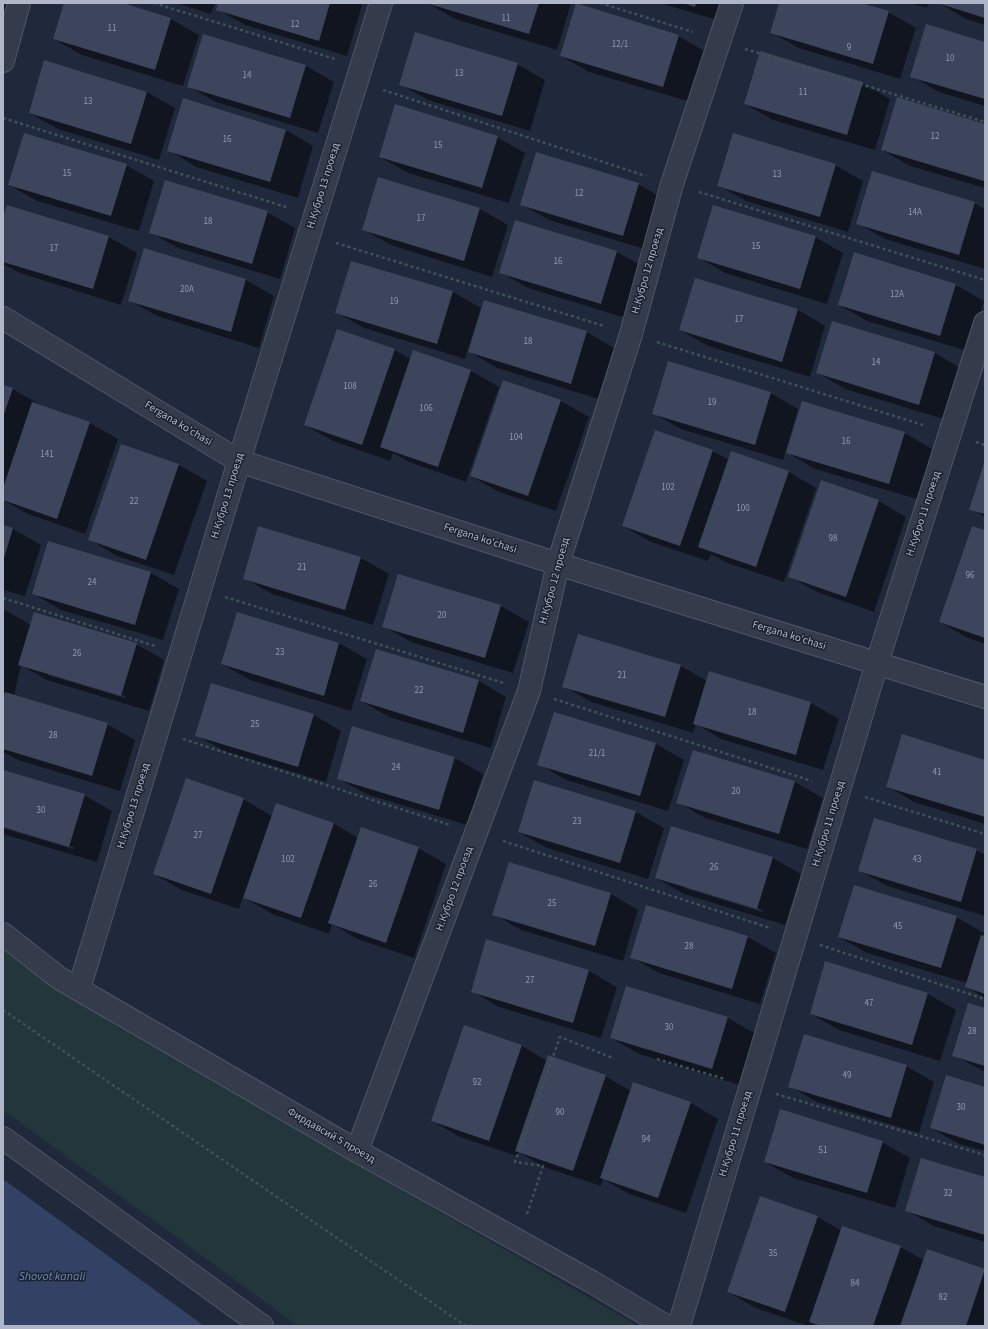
<!DOCTYPE html>
<meta charset="utf-8">
<style>
body{margin:0}
#map{position:relative;width:988px;height:1329px;overflow:hidden;background:#20293b;font-family:"Source Sans 3",sans-serif}
canvas{display:block}
.frame{position:absolute;inset:0;border:4px solid #afb6c7;pointer-events:none}
</style>
<div id="map">
<canvas width="988" height="1329"></canvas>
<div class="frame"></div>
</div>
<script>
const ctx = document.querySelector('canvas').getContext('2d');
ctx.lineJoin = 'round';
function fill(path, color) { ctx.fillStyle = color; ctx.fill(path, 'evenodd'); }
const poly = rows => new Path2D(rows.map(r => 'M' + r).join(''));
function stroke(path, color, width, dash) { ctx.strokeStyle = color; ctx.lineWidth = width; ctx.lineCap = dash ? 'butt' : 'round'; ctx.setLineDash(dash || []); ctx.stroke(path); }
function label(font, color, halo, rows, align = 'center') {
  ctx.font = font + ' "Source Sans 3",sans-serif'; ctx.lineWidth = 3; ctx.setLineDash([]); ctx.textBaseline = 'middle'; ctx.strokeStyle = halo; ctx.fillStyle = color; for (const [text, x, y, turn = 0] of rows) {
    ctx.save(); ctx.translate(x, y); ctx.rotate((+turn || 0) * Math.PI / 180); ctx.textAlign = isNaN(turn) ? turn : align; if (halo) ctx.strokeText(text, 0, 0); ctx.fillText(text, 0, 0); ctx.restore();
  }
}
fill(poly([
 [3,943,109,1022,638,1326,298,1326,3,1110]
]), '#22363c');
fill(poly([
 [3,1179,204,1326,3,1326]
]), '#334264');
fill(poly([
 [3,3,18,3,3,24],
 [65,3,120,3,171,19,199,35,183,86,82,55,54,39],
 [176,3,215,3,211,14],
 [219,3,358,3,362,5,347,56,245,25,217,9],
 [428,3,571,3,557,50,455,19],
 [660,3,729,3,723,22],
 [780,3,858,3,888,12,916,28,900,79,799,48,771,32],
 [910,3,928,3,927,8],
 [939,3,985,3,985,25,966,19],
 [204,35,306,66,334,82,318,133,216,102,188,86],
 [678,36,706,52,691,102,589,72,561,56],
 [985,43,985,106,939,92,911,76],
 [517,64,545,80,530,131,428,100,400,84],
 [862,83,890,99,875,150,773,120,745,104],
 [147,92,175,108,159,160,58,129,30,113],
 [898,98,985,125,985,188,910,166,882,150],
 [286,130,313,146,298,198,196,167,169,150],
 [497,137,525,153,509,203,408,173,380,157],
 [126,165,154,181,139,231,37,201,9,185],
 [835,165,863,181,848,232,746,201,718,185],
 [378,179,480,209,508,225,492,277,391,245,363,229],
 [638,184,666,200,651,251,549,220,521,204],
 [974,203,985,209,985,269,885,239,857,223],
 [7,207,109,237,137,253,121,305,20,273,3,264,3,221],
 [267,212,295,228,280,279,178,248,150,232],
 [515,222,617,252,645,268,629,319,528,288,500,272],
 [815,237,843,253,827,304,725,273,698,257],
 [144,250,246,280,274,296,259,348,157,316,129,300],
 [855,254,956,285,984,301,968,351,867,321,839,305],
 [351,262,453,292,481,308,465,359,364,328,336,312],
 [798,310,825,326,810,377,708,346,680,330],
 [338,330,395,350,411,359,414,352,471,371,499,387,466,482,409,462,393,453,390,461,333,441,305,425],
 [587,332,614,348,599,399,497,368,470,352],
 [935,353,962,369,947,420,845,389,818,373],
 [504,381,561,401,589,417,556,511,499,492,471,476],
 [3,386,13,389,40,405,40,406,90,423,118,439,85,534,28,514,3,500],
 [771,393,798,409,783,460,681,429,653,413],
 [656,431,713,451,729,460,789,472,816,488,784,582,727,563,711,554,708,561,651,542,623,526],
 [905,433,932,449,917,499,815,469,788,453],
 [122,446,179,465,207,481,174,575,117,556,90,540],
 [985,462,985,517,971,509],
 [822,482,879,501,906,517,874,612,817,592,789,576],
 [3,526,13,529,41,545,25,596,3,590],
 [259,527,361,558,389,574,373,625,272,594,244,578],
 [985,531,985,644,968,638,940,622],
 [49,542,151,573,179,589,163,640,61,610,34,594],
 [399,575,501,606,529,622,513,673,411,642,383,626],
 [3,609,31,625,136,644,164,660,149,711,47,680,21,665,14,696,107,724,135,740,120,791,18,760,3,752],
 [48,673,126,696,125,698,48,675],
 [237,613,339,643,367,659,351,711,250,680,222,664],
 [681,666,707,681,709,672,811,703,839,719,823,770,721,739,696,724,693,733,591,702,564,686],
 [479,681,506,697,491,748,389,717,361,701],
 [554,713,656,744,684,760,668,811,566,780,539,764],
 [314,715,341,731,326,782,224,751,196,735],
 [353,728,455,758,483,774,467,825,366,794,338,778],
 [693,751,795,782,823,798,807,849,705,818,678,802],
 [985,761,985,824,914,802,887,786],
 [3,771,84,795,112,811,97,862,3,834,3,828,73,849,74,847,3,826],
 [534,781,636,812,664,828,648,879,547,848,519,832],
 [243,799,272,816,333,823,358,838,418,848,446,864,414,958,357,939,332,924,329,934,272,914,243,897,239,909,182,890,154,874],
 [671,827,773,858,801,874,785,925,684,894,656,878],
 [685,886,763,910,762,912,685,888],
 [976,850,985,855,985,916,887,886,859,870],
 [509,863,611,894,638,910,623,961,521,930,494,914],
 [646,906,748,937,776,953,760,1004,659,973,631,957],
 [956,917,984,933,983,937,985,937,985,998,966,987,967,983,867,953,839,937],
 [487,940,589,971,617,987,601,1038,499,1007,472,991],
 [826,963,928,994,956,1010,940,1061,839,1030,811,1014],
 [626,987,728,1018,756,1034,740,1085,639,1054,611,1038],
 [985,1009,985,1072,953,1055],
 [465,1027,522,1046,547,1061,605,1076,631,1091,634,1084,691,1103,718,1119,686,1213,629,1194,603,1179,601,1186,544,1167,519,1152,517,1156,460,1137,432,1121],
 [906,1066,934,1082,919,1133,817,1102,789,1086],
 [985,1088,985,1151,959,1144,931,1128],
 [882,1142,910,1158,895,1208,793,1178,765,1162],
 [985,1178,985,1242,934,1226,906,1210],
 [761,1198,818,1217,842,1231,900,1247,924,1260,927,1250,985,1270,985,1326,818,1326,814,1324,814,1326,808,1326,756,1308,728,1292]
]), '#0007');
fill(poly([
 [64,3,123,3,171,18,155,70,53,39],
 [218,3,330,3,319,41,216,10],
 [426,3,539,3,529,34],
 [576,3,679,35,663,87,560,56],
 [683,3,696,3,695,7],
 [779,3,861,3,889,11,873,64,770,33],
 [937,3,985,3,985,18],
 [926,24,985,42,985,99,910,77],
 [415,32,518,63,502,116,399,85],
 [203,34,306,65,290,118,187,87],
 [760,51,863,82,847,135,744,104],
 [44,60,147,92,131,144,29,113],
 [897,97,985,124,984,181,881,150],
 [183,98,286,130,270,182,167,151],
 [395,104,498,136,482,188,379,157],
 [24,133,127,164,111,216,8,185],
 [733,133,836,164,820,217,717,186],
 [536,152,639,183,623,236,520,205],
 [872,171,975,202,959,255,856,224],
 [378,177,480,208,464,261,362,230],
 [165,180,268,211,252,264,149,233],
 [7,205,109,236,93,289,3,262,3,217],
 [713,205,816,236,800,289,697,258],
 [515,220,617,251,601,304,499,273],
 [144,248,246,279,231,332,128,301],
 [854,252,956,284,940,336,838,305],
 [351,261,453,291,437,344,335,313],
 [695,278,798,309,782,362,679,330],
 [484,300,587,331,571,384,468,352],
 [832,321,935,352,919,405,816,373],
 [337,329,395,349,362,445,304,425],
 [413,350,471,370,438,467,380,447],
 [668,361,771,392,755,445,652,414],
 [503,380,561,400,528,496,470,476],
 [3,385,13,388,3,417],
 [802,401,905,432,889,484,786,453],
 [32,402,90,422,57,519,3,500,3,488],
 [655,430,713,450,680,546,622,526],
 [121,444,179,464,146,560,88,540],
 [731,451,789,471,756,567,698,547],
 [985,460,985,514,969,510],
 [821,480,879,500,846,597,788,577],
 [3,525,13,528,3,561],
 [258,526,361,557,345,610,243,579],
 [972,526,985,530,985,638,939,622],
 [48,541,151,572,135,625,32,594],
 [398,574,501,605,485,658,382,627],
 [34,612,137,643,121,696,18,665],
 [237,612,339,643,324,696,221,664],
 [578,634,681,665,665,717,562,687],
 [376,649,479,680,463,733,360,701],
 [709,671,811,702,796,755,693,724],
 [211,683,314,714,298,767,195,736],
 [5,692,108,723,92,776,3,749,3,700],
 [554,712,656,743,640,796,537,765],
 [352,726,455,757,439,810,337,779],
 [902,734,985,760,985,817,886,787],
 [693,750,795,781,779,834,676,803],
 [3,770,85,794,69,847,3,827],
 [186,778,244,798,211,894,153,874],
 [534,780,636,811,620,863,518,832],
 [276,803,334,823,301,918,243,898],
 [874,818,977,849,961,902,858,871],
 [671,826,773,857,757,909,655,878],
 [361,827,419,847,386,943,328,923],
 [509,862,611,893,595,946,492,915],
 [854,885,957,916,941,968,838,937],
 [646,905,748,936,732,989,630,958],
 [981,935,985,936,985,994,965,987],
 [486,939,589,970,573,1023,471,992],
 [825,961,928,993,912,1045,810,1014],
 [626,986,728,1017,712,1069,610,1038],
 [968,1003,985,1008,985,1066,952,1056],
 [464,1025,522,1045,489,1141,431,1121],
 [804,1034,907,1065,891,1118,788,1087],
 [548,1055,606,1075,573,1171,515,1151],
 [946,1075,985,1087,985,1145,930,1128],
 [633,1082,691,1102,658,1198,600,1178],
 [780,1109,883,1141,867,1193,764,1162],
 [921,1158,985,1177,985,1235,905,1211],
 [760,1196,818,1216,785,1312,727,1292],
 [842,1226,901,1246,873,1326,821,1326,809,1322],
 [927,1249,985,1269,966,1326,900,1326]
]), '#3c455b');
const street = poly([
 [3,61,19,3],
 [3,318,239,461,558,564,985,697],
 [3,934,59,978,357,1151,592,1282,666,1326],
 [79,989,239,461,381,3],
 [3,1138,262,1326],
 [357,1151,529,691,558,564,631,334,672,184,732,3],
 [679,1326,877,663,985,323]
]);
stroke(street, '#4f5666', 24);
stroke(poly([
 [154,3,335,59],
 [600,3,693,32],
 [745,49,985,122],
 [383,90,646,176],
 [3,118,289,208],
 [699,192,985,280],
 [336,243,604,326],
 [657,342,923,425],
 [976,442,985,445],
 [225,597,504,683],
 [3,598,155,646],
 [554,699,812,781],
 [183,739,450,825],
 [865,797,985,834],
 [503,841,770,928],
 [820,945,985,999],
 [3,1010,466,1326],
 [657,1059,725,1079],
 [776,1094,985,1155],
 [527,1214,543,1166,515,1162,560,1037,613,1058]
]), '#3d5256', 2.5, [3, 3]);
stroke(street, '#343b4b', 22);
label('9px', '#929aac', null, [
 ["11",506,19],
 ["12",295,25],
 ["11",112,29],
 ["12/1",620,45],
 ["9",849,48],
 ["10",950,59],
 ["13",459,74],
 ["14",247,76],
 ["11",803,93],
 ["13",88,102],
 ["12",935,137],
 ["16",227,140],
 ["15",438,146],
 ["15",67,174],
 ["13",777,175],
 ["12",579,194],
 ["14A",915,213],
 ["17",421,219],
 ["18",208,222],
 ["15",756,247],
 ["17",54,249],
 ["16",558,262],
 ["20A",187,290],
 ["12A",897,295],
 ["19",394,302],
 ["17",739,320],
 ["18",528,342],
 ["14",876,363],
 ["108",350,387],
 ["19",712,403],
 ["106",426,409],
 ["104",516,438],
 ["16",846,442],
 ["141",47,455],
 ["102",668,488],
 ["22",134,502],
 ["100",743,509],
 ["98",833,539],
 ["21",302,568],
 ["96",970,576],
 ["24",92,583],
 ["20",442,616],
 ["23",280,653],
 ["26",77,654],
 ["21",622,676],
 ["22",419,691],
 ["18",752,713],
 ["25",255,725],
 ["28",53,736],
 ["21/1",597,754],
 ["24",396,768],
 ["41",937,773],
 ["20",736,792],
 ["30",41,811],
 ["23",577,822],
 ["27",198,836],
 ["102",288,860],
 ["43",917,860],
 ["26",714,868],
 ["26",373,885],
 ["25",552,904],
 ["45",898,927],
 ["28",689,947],
 ["27",530,981],
 ["47",869,1004],
 ["30",669,1028],
 ["28",972,1032],
 ["49",847,1076],
 ["92",477,1083],
 ["30",961,1108],
 ["90",560,1113],
 ["94",646,1140],
 ["51",823,1151],
 ["32",948,1194],
 ["35",773,1254],
 ["84",855,1284],
 ["82",943,1298]
]);
label('11px', '#afb6c7', '#1a2130', [
 ["Н.Кубро 13 проезд",324,186,-73],
 ["Н.Кубро 12 проезд",648,271,-74],
 ["Fergana ko'chasi",178,424,31],
 ["Н.Кубро 13 проезд",228,496,-73],
 ["Н.Кубро 11 проезд",924,514,-72],
 ["Fergana ko'chasi",480,539,18],
 ["Н.Кубро 12 проезд",555,581,-75],
 ["Fergana ko'chasi",789,636,17],
 ["Н.Кубро 13 проезд",134,806,-73],
 ["Н.Кубро 11 проезд",829,824,-73],
 ["Н.Кубро 12 проезд",455,889,-70],
 ["Н.Кубро 11 проезд",736,1134,-73],
 ["Фирдавсий 5 проезд",331,1136,30]
]);
label('italic 12px', '#7589b2', '#1a2130', [
 ["Shovot kanali",52,1277]
]);
</script>
